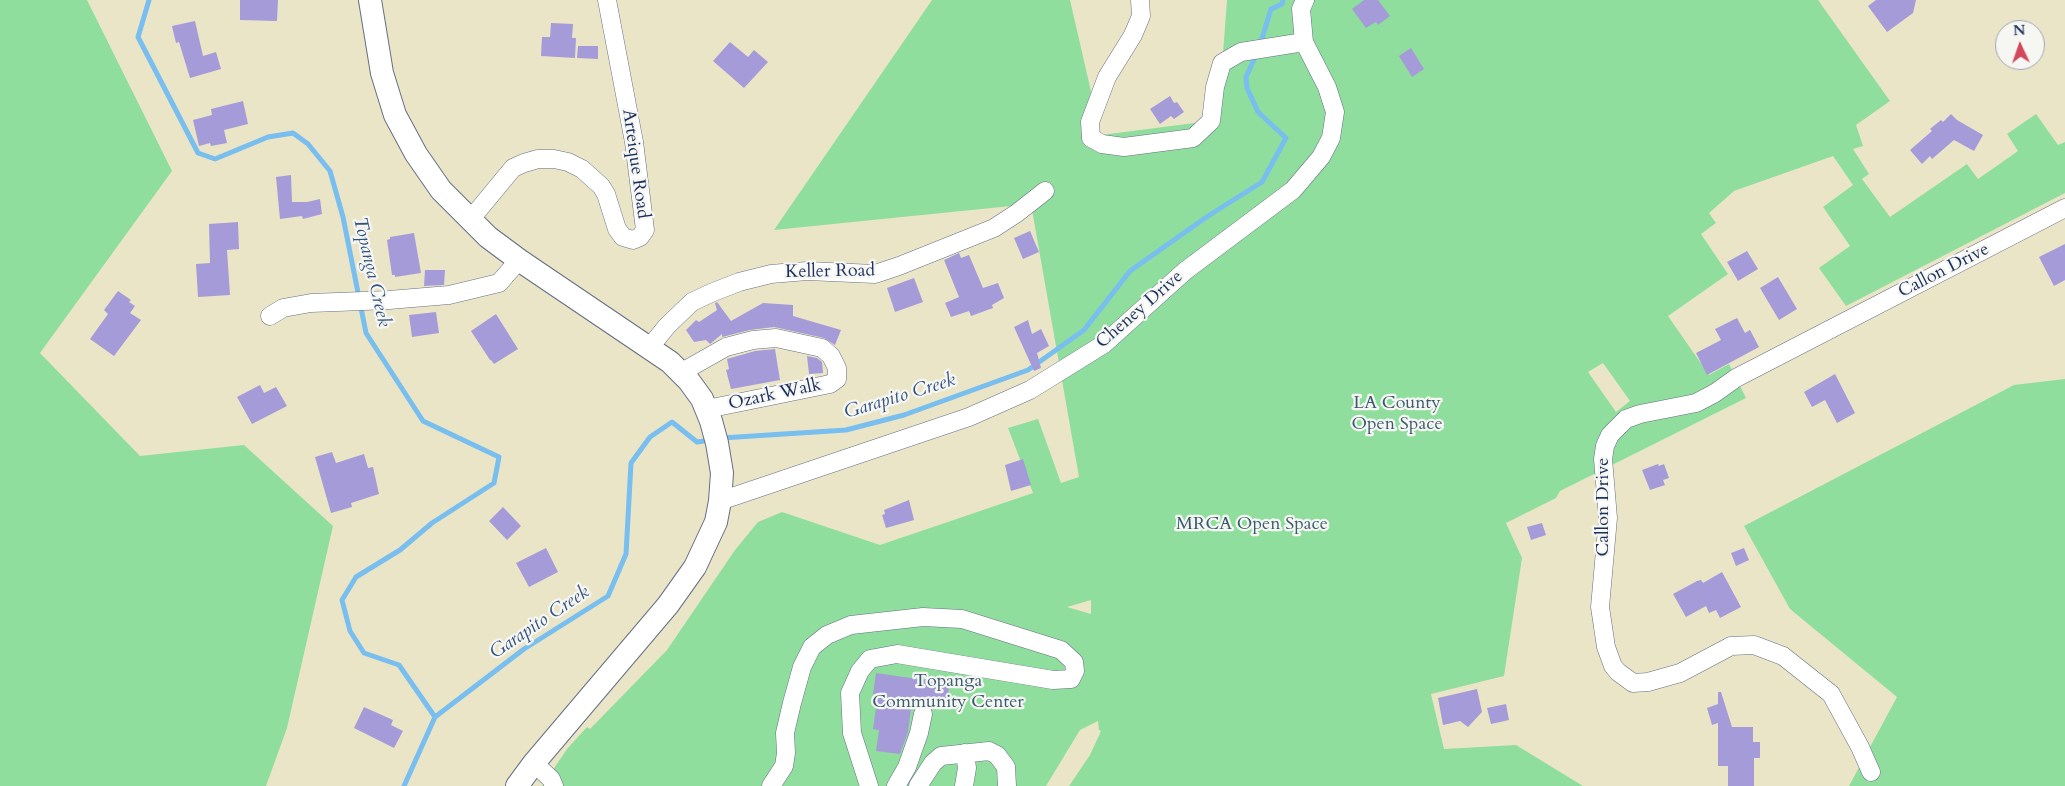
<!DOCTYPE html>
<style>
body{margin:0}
#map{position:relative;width:2065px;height:786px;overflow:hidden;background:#ebe5c8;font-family:Cardo,serif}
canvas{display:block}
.north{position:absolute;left:1995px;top:20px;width:50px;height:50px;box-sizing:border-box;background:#f6f6f2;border:1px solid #9ea6b7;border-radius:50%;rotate:357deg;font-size:14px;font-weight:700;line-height:20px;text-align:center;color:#1b2f5e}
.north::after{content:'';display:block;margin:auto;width:18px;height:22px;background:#d1495b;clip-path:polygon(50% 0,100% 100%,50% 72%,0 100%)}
</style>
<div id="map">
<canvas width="2065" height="786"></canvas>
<div class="north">N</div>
</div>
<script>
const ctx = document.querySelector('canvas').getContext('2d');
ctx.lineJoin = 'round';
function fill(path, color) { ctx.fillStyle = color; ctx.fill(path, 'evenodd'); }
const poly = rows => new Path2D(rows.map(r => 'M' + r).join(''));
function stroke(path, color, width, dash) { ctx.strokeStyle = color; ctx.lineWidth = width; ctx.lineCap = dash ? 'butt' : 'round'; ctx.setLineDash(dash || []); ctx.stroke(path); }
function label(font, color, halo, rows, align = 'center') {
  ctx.font = font + ' Cardo,serif'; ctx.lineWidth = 4.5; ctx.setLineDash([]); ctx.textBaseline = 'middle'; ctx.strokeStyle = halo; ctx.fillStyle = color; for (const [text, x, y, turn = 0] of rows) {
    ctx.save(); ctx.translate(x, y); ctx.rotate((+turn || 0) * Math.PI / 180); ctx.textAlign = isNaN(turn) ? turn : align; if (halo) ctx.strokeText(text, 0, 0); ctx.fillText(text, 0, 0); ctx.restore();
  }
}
fill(poly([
 [0,0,87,0,172,171,40,353,140,456,244,445,333,526,287,728,266,786,0,786],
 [932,0,1070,0,1101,135,1218,120,1227,0,1818,0,1890,101,1856,125,1863,146,1853,149,1869,174,1862,179,1890,217,1967,164,1978,179,2018,151,2007,134,2036,114,2058,145,2065,142,2065,193,1846,306,1819,268,1850,246,1823,207,1853,185,1833,156,1734,191,1709,213,1716,223,1701,234,1728,274,1668,316,1709,375,1729,364,1746,398,1560,491,1556,498,1506,523,1522,558,1504,676,1431,694,1444,749,1516,745,1583,786,1069,786,1090,755,1101,731,1099,730,1098,721,1080,730,1046,786,542,786,567,749,587,727,590,729,667,650,735,550,758,522,782,512,880,545,1033,493,1008,428,1038,419,1061,483,1079,477,1031,204,774,230],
 [1603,363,1630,401,1616,412,1588,372],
 [1091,600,1091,614,1067,607],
 [2065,379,2065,786,1849,786,1897,697,1790,609,1744,526,2014,385]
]), '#90de9d');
stroke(poly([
 [149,0,138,37,198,153,215,159,268,137,293,133,308,144,330,171,343,217,366,333,423,421,499,457,494,483,432,523,400,550,356,577,342,600,350,631,364,653,399,665,435,717,404,786],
 [1260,45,1271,9,1282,4,1283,0],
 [722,438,846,430,904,415,1028,370,1084,330,1130,271,1208,216,1262,182,1286,138,1258,112,1247,88,1246,77,1257,53],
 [435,717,524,649,608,596,626,554,631,463,650,437,672,422,697,442,711,440]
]), '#78beef', 5);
fill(poly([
 [240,0,278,0,277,21,240,20],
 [1364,0,1378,0,1390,16,1378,25,1376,22,1366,28,1352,9],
 [1876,0,1916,0,1913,13,1887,32,1868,6],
 [195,21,203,56,216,52,221,69,190,78,179,42,176,43,172,26],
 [551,23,573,24,572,38,576,38,575,58,541,56,542,37,550,37],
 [730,42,748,57,754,50,768,62,744,88,713,61],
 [578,46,598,46,598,59,577,58],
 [1411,48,1424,69,1412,77,1399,56],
 [1170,96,1174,103,1177,102,1184,112,1174,119,1171,116,1160,124,1150,109],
 [243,101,248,124,224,130,227,143,211,146,210,143,199,146,193,120,212,115,211,109],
 [1951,114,1957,120,1983,135,1974,151,1954,140,1932,159,1930,156,1922,164,1910,150,1932,131,1930,129,1941,120,1943,122],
 [291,175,292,202,307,202,320,199,322,214,303,219,302,216,280,219,276,177],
 [238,222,239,249,227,250,230,295,198,297,196,264,210,263,209,224],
 [1030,231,1039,252,1023,259,1014,238],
 [414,233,421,273,395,277,395,275,392,275,387,240,390,239,390,237],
 [2065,244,2065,280,2054,286,2039,257],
 [1747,251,1758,269,1738,281,1727,262],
 [959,253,961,258,969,255,983,288,998,283,1004,298,992,305,993,308,971,316,969,311,951,317,945,303,959,297,944,260],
 [425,270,445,270,444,285,424,286],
 [1778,277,1797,309,1779,320,1760,288],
 [914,278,923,302,895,312,887,288],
 [118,291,131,300,129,302,135,306,130,313,141,320,114,356,90,339,108,314,104,310],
 [717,302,731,321,763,303,793,305,793,316,841,330,835,345,824,338,774,327,750,330,722,337,722,334,710,344,706,340,694,342,686,330,696,320,699,322,717,310,715,303],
 [436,312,439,333,412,337,409,315],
 [496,314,518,349,494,364,491,360,490,360,471,331],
 [1737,318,1745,333,1750,330,1759,347,1707,375,1696,353,1721,340,1715,329],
 [1028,320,1032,334,1041,329,1049,346,1037,353,1041,368,1034,371,1014,327],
 [775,349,780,380,731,389,726,370,729,369,727,359,755,351],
 [807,356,817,358,822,362,823,373,809,374],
 [1835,374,1855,413,1837,423,1825,400,1812,407,1804,392],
 [260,385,264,393,276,387,287,406,252,424,237,397],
 [332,452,336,463,364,454,368,468,373,467,379,494,351,503,352,507,331,513,315,457],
 [1023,459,1031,485,1011,491,1005,465],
 [1658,464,1659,466,1664,464,1669,478,1663,480,1665,485,1650,490,1642,470],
 [909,500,914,520,886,528,882,515,885,514,884,510],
 [503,507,521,526,507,540,489,521],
 [1542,523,1546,535,1531,540,1527,527],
 [546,548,558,572,529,587,516,563],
 [1744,548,1749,560,1736,566,1731,553],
 [1722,572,1741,607,1720,618,1716,610,1709,613,1706,606,1686,617,1673,594,1697,581,1701,580,1703,583],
 [876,673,925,680,925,675,950,679,947,702,924,699,924,702,912,701,908,732,900,754,876,751,879,730,873,729,878,694,873,694],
 [1477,689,1482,712,1468,727,1460,721,1443,725,1438,698],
 [1718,692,1721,692,1732,727,1753,727,1753,742,1760,742,1760,758,1754,758,1754,786,1728,786,1728,766,1718,766,1718,723,1712,725,1707,708,1718,704],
 [1506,704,1509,720,1491,724,1487,708],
 [364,707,393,720,391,725,403,731,394,748,354,728]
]), '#a49bd8');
const minor = poly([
 [1140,0,1141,16,1133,35,1107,77,1090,122,1091,138,1102,144,1124,147,1193,138,1211,121,1215,87,1222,63,1241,52,1304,42],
 [470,220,513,168,524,163,538,159,554,159,568,162,582,169,601,186,606,194,617,229,623,237,633,240,640,237,645,230,634,142,607,0],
 [270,316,283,308,311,303,389,300,449,295,499,283,519,260],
 [650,347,667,326,692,302,711,293,739,282,771,274,807,271,875,274,899,266,994,228,1017,213,1045,191],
 [682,372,726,347,753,340,776,338,822,348,831,356,837,368,837,379,830,384,707,409],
 [720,501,969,417,1030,390,1104,344,1185,271,1293,190,1321,157,1331,138,1335,112,1327,87,1304,42,1301,9,1305,0],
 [534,763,551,779,554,786],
 [1871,772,1860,747,1831,694,1783,656,1754,645,1731,646,1680,673,1648,682,1633,683,1618,672,1613,666,1606,647,1600,607,1608,518,1603,459,1605,446,1610,435,1626,419,1640,414,1696,403,1715,393,1736,378,2065,208],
 [771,786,784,766,786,753,785,733,792,703,802,667,812,647,827,635,851,625,923,617,962,619,1061,650,1074,662,1075,671,1071,679,1053,680,897,654,870,659,860,671,850,693,852,733,869,786],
 [896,786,907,767,919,733,923,714],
 [918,786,933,763,941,756,989,751,997,755,1006,767,1007,786],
 [964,786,967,768,965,753]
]);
const major = poly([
 [370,0,382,73,395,115,416,154,441,190,488,237,519,260,670,362,689,381,702,399,711,421,717,443,722,473,720,501,716,522,695,567,668,605,534,763,517,786]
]);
stroke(minor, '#646f83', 19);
stroke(major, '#646f83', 24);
stroke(minor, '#fff', 18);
stroke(major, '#fff', 22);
label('18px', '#1b2f5e', '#f6f6f2', [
 ["Arteique Road",635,164,82],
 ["Callon Drive",1944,271,-27],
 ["Keller Road",830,272,-1],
 ["Cheney Drive",1140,310,-41],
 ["Ozark Walk",775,395,-12],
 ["Callon Drive",1604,507,-90]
]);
label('18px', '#385b6e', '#f6f6f2', [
 ["LA County",1397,404],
 ["Open Space",1397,425],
 ["MRCA Open Space",1252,525],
 ["Topanga",948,682],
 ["Community Center",948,703]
]);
label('italic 19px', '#325382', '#f6f6f2', [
 ["Topanga Creek",371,272,77],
 ["Garapito Creek",900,397,-17],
 ["Garapito Creek",540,623,-34]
]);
</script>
